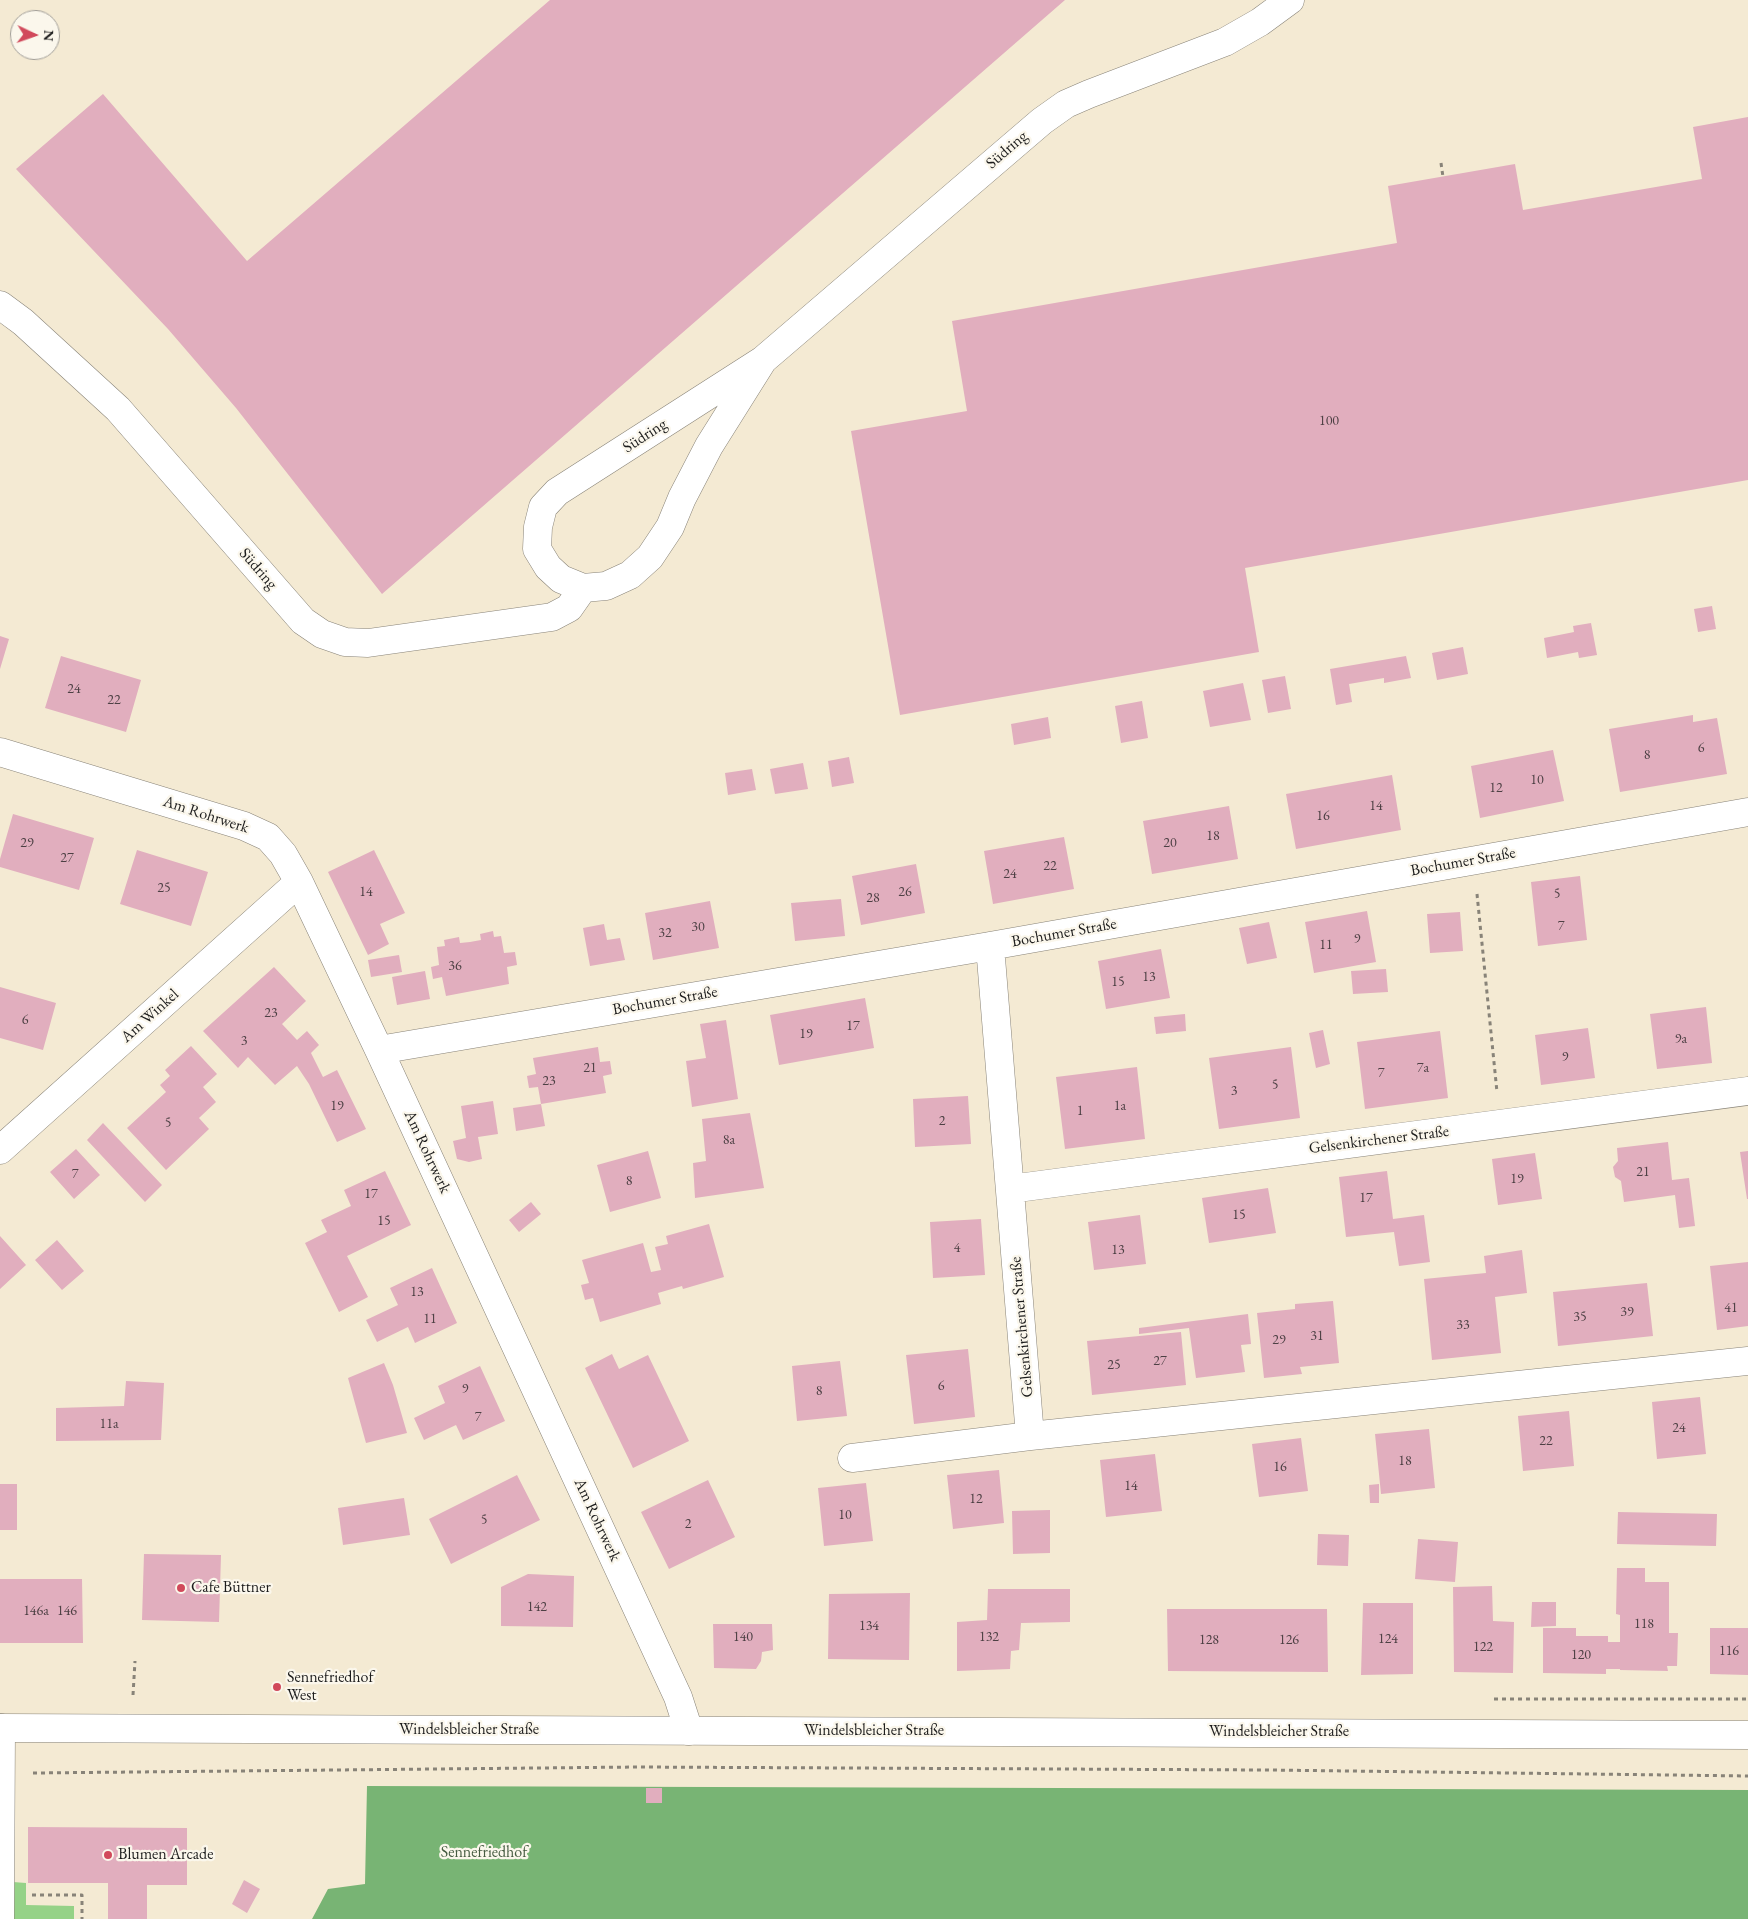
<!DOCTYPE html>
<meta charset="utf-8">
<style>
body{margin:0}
#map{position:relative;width:1748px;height:1919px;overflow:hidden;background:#f4ead3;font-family:"EB Garamond",serif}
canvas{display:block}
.north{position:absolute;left:10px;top:10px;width:50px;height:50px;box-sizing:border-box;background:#fbf7ec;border:1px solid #a29f99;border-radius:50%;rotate:93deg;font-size:14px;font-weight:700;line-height:20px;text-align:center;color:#1c1c1c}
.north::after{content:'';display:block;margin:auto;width:18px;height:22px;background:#d1495b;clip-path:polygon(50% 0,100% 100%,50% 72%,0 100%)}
</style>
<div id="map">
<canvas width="1748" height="1919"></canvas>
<div class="north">N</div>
</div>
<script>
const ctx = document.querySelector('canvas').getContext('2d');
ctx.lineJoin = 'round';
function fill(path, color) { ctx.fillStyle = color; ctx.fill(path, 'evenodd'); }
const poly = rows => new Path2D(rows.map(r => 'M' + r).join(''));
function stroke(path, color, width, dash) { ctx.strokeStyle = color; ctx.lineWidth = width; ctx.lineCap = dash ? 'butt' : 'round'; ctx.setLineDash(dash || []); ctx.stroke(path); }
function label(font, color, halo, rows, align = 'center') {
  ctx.font = font + ' "EB Garamond",serif'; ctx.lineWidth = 4.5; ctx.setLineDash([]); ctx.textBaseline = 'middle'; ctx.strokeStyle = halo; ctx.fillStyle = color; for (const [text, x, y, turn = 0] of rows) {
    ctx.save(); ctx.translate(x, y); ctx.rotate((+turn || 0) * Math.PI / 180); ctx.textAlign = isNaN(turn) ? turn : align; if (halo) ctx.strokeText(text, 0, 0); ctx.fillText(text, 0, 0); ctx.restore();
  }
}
fill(poly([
 [0,1881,26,1883,26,1905,74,1906,74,1919,0,1919]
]), '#95d287');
fill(poly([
 [367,1786,1748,1790,1748,1919,312,1919,328,1889,365,1884]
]), '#78b474');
fill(poly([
 [550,0,1065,0,382,594,236,408,168,329,16,169,103,94,247,261],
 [1748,117,1748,480,1245,568,1259,652,900,715,851,431,967,411,952,321,1397,243,1388,186,1515,164,1523,210,1702,179,1693,127],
 [1712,606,1716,629,1698,632,1694,609],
 [1591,623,1597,655,1579,658,1578,652,1547,658,1544,638,1574,632,1573,626],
 [0,636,9,639,0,669],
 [1463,647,1468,674,1437,680,1432,653],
 [61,656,141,680,126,732,45,708],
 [1406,656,1411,678,1384,683,1384,678,1349,684,1352,702,1336,705,1330,669],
 [1285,676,1291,709,1268,713,1262,680],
 [1243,683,1251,720,1210,727,1203,691],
 [1142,701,1148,738,1121,743,1115,706],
 [1693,715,1693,722,1717,718,1727,774,1620,792,1609,729],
 [1048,717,1051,738,1014,745,1011,724],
 [1553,750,1564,801,1480,818,1471,766],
 [849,757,854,783,832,787,828,761],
 [803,763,808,789,775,794,770,769],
 [752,769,756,790,728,795,725,773],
 [1392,775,1401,830,1296,849,1286,794],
 [1229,806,1238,859,1152,874,1143,821],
 [13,814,94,838,79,890,0,867,0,859],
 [1064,837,1074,889,993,904,984,851],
 [137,850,208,872,191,926,120,904],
 [374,850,405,913,380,924,389,944,368,955,328,872],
 [916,864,925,913,861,925,852,876],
 [1580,876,1587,940,1538,946,1531,882],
 [841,899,845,936,795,941,791,903],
 [710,901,719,948,653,960,645,913],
 [1367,911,1376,962,1314,973,1305,922],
 [1460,912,1463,951,1430,953,1427,914],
 [1269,922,1277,958,1247,964,1239,928],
 [604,924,607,940,620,938,625,960,590,966,583,928],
 [493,931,494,937,501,936,504,953,515,952,517,965,507,967,509,984,446,996,442,977,433,979,431,967,439,965,437,947,445,946,444,940,459,937,460,943,470,942,481,940,480,934],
 [1161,949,1170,998,1106,1009,1098,961],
 [399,955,402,972,371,977,368,960],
 [274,967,306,1001,282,1024,297,1040,307,1031,319,1045,311,1053,323,1077,337,1070,366,1129,337,1142,309,1084,297,1066,275,1085,248,1057,238,1068,203,1031],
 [1386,969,1388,992,1353,994,1351,971],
 [425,971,430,999,397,1005,392,977],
 [0,987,56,1003,43,1050,0,1038],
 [865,998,874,1048,779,1065,770,1015],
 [1706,1007,1712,1063,1657,1069,1650,1014],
 [1185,1014,1186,1031,1156,1034,1154,1017],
 [726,1020,738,1099,692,1107,686,1061,706,1058,700,1024],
 [1588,1028,1595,1078,1541,1085,1535,1035],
 [1323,1030,1330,1064,1316,1068,1309,1033],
 [1440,1031,1448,1098,1365,1109,1357,1042],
 [191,1046,217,1074,203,1087,216,1102,199,1118,209,1129,166,1170,127,1128,166,1092,160,1085,170,1076,165,1070],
 [598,1047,600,1062,610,1061,612,1074,603,1076,606,1093,541,1104,538,1087,529,1088,527,1076,536,1074,533,1058],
 [1291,1047,1300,1118,1219,1129,1209,1058],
 [1137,1067,1145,1139,1065,1149,1056,1077],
 [968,1096,971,1144,915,1147,913,1099],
 [493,1101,498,1134,478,1137,482,1159,469,1162,457,1159,453,1141,466,1138,461,1106],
 [541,1104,545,1126,516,1131,513,1108],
 [750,1113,764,1188,695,1198,693,1163,706,1161,702,1119],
 [103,1123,162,1185,145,1202,87,1140],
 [1668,1142,1672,1180,1689,1178,1695,1226,1679,1228,1675,1195,1624,1202,1621,1181,1615,1177,1613,1167,1618,1161,1617,1148],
 [76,1149,100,1175,74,1199,50,1172],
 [648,1151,661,1198,610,1212,597,1165],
 [1748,1151,1748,1199,1747,1199,1740,1152],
 [1535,1153,1542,1199,1498,1205,1492,1159],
 [385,1171,411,1225,347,1256,368,1297,339,1312,305,1243,327,1232,321,1220,351,1206,344,1190],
 [1387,1171,1393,1219,1424,1215,1430,1262,1399,1266,1394,1232,1346,1237,1339,1177],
 [1268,1188,1276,1233,1209,1243,1202,1198],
 [531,1202,541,1214,519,1232,509,1220],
 [1140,1215,1146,1264,1094,1270,1088,1222],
 [981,1219,985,1275,933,1278,930,1222],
 [709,1224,724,1277,683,1289,682,1286,658,1293,661,1304,600,1322,593,1298,585,1300,581,1285,589,1283,582,1260,643,1243,651,1272,661,1270,655,1247,668,1244,666,1236],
 [0,1236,26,1265,0,1289],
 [57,1240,84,1271,62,1290,35,1260],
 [1522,1250,1527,1293,1495,1297,1501,1353,1432,1360,1424,1279,1486,1273,1484,1256],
 [1748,1262,1748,1326,1717,1330,1710,1266],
 [432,1268,457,1323,415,1343,408,1327,377,1342,366,1320,398,1305,390,1288],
 [1647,1283,1653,1336,1558,1346,1553,1292],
 [1333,1301,1339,1363,1300,1367,1302,1374,1264,1378,1257,1313,1295,1309,1295,1304],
 [1248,1314,1251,1344,1241,1345,1245,1372,1196,1378,1189,1328,1139,1334,1139,1328],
 [1181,1332,1186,1385,1092,1395,1087,1341],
 [968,1349,975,1417,914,1424,906,1355],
 [612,1354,619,1369,648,1355,689,1441,633,1468,585,1368],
 [840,1361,847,1416,797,1421,792,1366],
 [384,1363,393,1385,407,1433,366,1443,348,1378],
 [480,1366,505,1421,463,1440,456,1425,424,1440,414,1418,445,1403,438,1386],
 [126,1381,164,1383,161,1440,56,1441,56,1408,124,1406],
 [1700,1397,1706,1454,1657,1459,1652,1402],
 [1569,1411,1574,1466,1523,1471,1518,1416],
 [1429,1429,1435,1488,1381,1494,1375,1434],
 [1301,1438,1308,1491,1259,1497,1252,1444],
 [1155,1454,1162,1511,1106,1517,1100,1460],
 [999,1470,1004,1523,953,1529,947,1475],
 [517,1475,540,1520,451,1564,429,1519],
 [708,1480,735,1537,669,1569,641,1512],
 [866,1483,873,1541,824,1546,818,1488],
 [0,1484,17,1484,17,1530,0,1530],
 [1379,1484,1379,1503,1370,1503,1369,1485],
 [404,1498,410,1535,343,1545,338,1508],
 [1050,1510,1050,1553,1013,1554,1012,1511],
 [1618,1512,1717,1514,1716,1546,1617,1544],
 [1318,1534,1349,1535,1348,1566,1317,1565],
 [1418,1539,1458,1542,1455,1582,1415,1579],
 [144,1554,221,1555,219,1622,142,1620],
 [1617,1568,1645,1568,1645,1582,1669,1582,1669,1633,1678,1633,1677,1666,1667,1666,1668,1671,1620,1670,1620,1669,1606,1669,1606,1674,1543,1673,1543,1628,1576,1628,1576,1636,1608,1636,1608,1642,1620,1642,1620,1615,1616,1614],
 [528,1574,574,1576,573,1627,501,1626,501,1587],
 [0,1579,82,1579,83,1643,0,1643],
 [1492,1586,1493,1621,1514,1622,1513,1673,1454,1672,1453,1587],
 [988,1589,1070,1589,1070,1622,1021,1623,1019,1650,1011,1651,1010,1669,957,1671,957,1622,987,1620],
 [910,1593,909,1660,828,1659,829,1594],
 [1532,1602,1556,1602,1556,1626,1531,1627],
 [1363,1603,1413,1603,1413,1674,1361,1675],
 [1167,1609,1327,1609,1328,1672,1168,1671],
 [713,1624,772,1624,773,1650,762,1652,761,1661,756,1669,714,1668],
 [1710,1628,1748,1628,1748,1675,1710,1674],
 [646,1788,662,1788,662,1803,646,1803],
 [28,1827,187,1828,187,1885,147,1885,147,1919,108,1919,108,1883,28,1883],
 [244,1880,260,1889,247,1913,232,1904]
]), '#e1aebe');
const minor = poly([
 [0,305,23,322,118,409,303,621,322,634,345,642,368,643,552,617,569,608,583,588],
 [763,360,709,446,682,498,670,527,650,557,630,575,606,586,583,588,561,579,548,567,537,549,538,527,543,507,557,492,763,360,1042,121,1066,104,1089,94,1225,42,1260,22,1290,0],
 [0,752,244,826,268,837,283,854,299,882,379,1050,678,1697,689,1731],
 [990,946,1030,1436],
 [379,1050,990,946,1748,812],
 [0,1150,299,882],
 [1010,1189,1748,1091],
 [852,1458,1030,1436,1748,1361],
 [0,1919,1,1728]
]);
const major = poly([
 [0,1728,1748,1735]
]);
stroke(minor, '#888378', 29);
stroke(major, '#888378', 29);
stroke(poly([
 [1441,163,1443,177],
 [1477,894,1497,1092],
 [133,1695,135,1661],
 [1494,1699,1748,1699],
 [33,1773,638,1767,1267,1770,1748,1776],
 [32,1895,82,1895,82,1919]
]), '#888378', 3, [4, 4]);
stroke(minor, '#fff', 28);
stroke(major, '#fff', 28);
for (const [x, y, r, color] of [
 [181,1588,5,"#d1495b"],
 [277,1687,5,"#d1495b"],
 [108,1855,5,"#d1495b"]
]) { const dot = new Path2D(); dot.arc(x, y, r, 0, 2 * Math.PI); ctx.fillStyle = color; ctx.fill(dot); stroke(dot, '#fbf7ec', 2); }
label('14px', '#4d4044', null, [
 ["100",1329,421],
 ["24",74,689],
 ["22",114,700],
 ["6",1701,748],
 ["8",1647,755],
 ["10",1537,780],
 ["12",1496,788],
 ["14",1376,806],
 ["16",1323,816],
 ["18",1213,836],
 ["29",27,843],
 ["20",1170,843],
 ["27",67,858],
 ["22",1050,866],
 ["24",1010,874],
 ["25",164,888],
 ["14",366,892],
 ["26",905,892],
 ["5",1557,894],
 ["28",873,898],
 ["7",1561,926],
 ["30",698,927],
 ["32",665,933],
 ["9",1357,939],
 ["11",1326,945],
 ["36",455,966],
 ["13",1149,977],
 ["15",1118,982],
 ["23",271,1013],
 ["6",25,1020],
 ["17",853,1026],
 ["19",806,1034],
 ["9a",1681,1039],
 ["3",244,1041],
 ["9",1565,1057],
 ["21",590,1068],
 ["7a",1423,1068],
 ["7",1381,1073],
 ["23",549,1081],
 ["5",1275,1085],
 ["3",1234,1091],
 ["19",337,1106],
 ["1a",1120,1106],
 ["1",1080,1111],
 ["2",942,1121],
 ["5",168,1123],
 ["8a",729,1140],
 ["21",1643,1172],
 ["7",75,1174],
 ["19",1517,1179],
 ["8",629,1181],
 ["17",371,1194],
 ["17",1366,1198],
 ["15",1239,1215],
 ["15",384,1221],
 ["4",957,1248],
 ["13",1118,1250],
 ["13",417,1292],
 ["41",1731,1308],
 ["39",1627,1312],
 ["35",1580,1317],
 ["11",430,1319],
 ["33",1463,1325],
 ["31",1317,1336],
 ["29",1279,1340],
 ["27",1160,1361],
 ["25",1114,1365],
 ["6",941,1386],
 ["9",465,1389],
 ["8",819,1391],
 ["7",478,1417],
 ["11a",109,1424],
 ["24",1679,1428],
 ["22",1546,1441],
 ["18",1405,1461],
 ["16",1280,1467],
 ["14",1131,1486],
 ["12",976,1499],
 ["10",845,1515],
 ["5",484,1520],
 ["2",688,1524],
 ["142",537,1607],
 ["146a",36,1611],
 ["146",67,1611],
 ["118",1644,1624],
 ["134",869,1626],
 ["140",743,1637],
 ["132",989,1637],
 ["124",1388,1639],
 ["128",1209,1640],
 ["126",1289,1640],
 ["122",1483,1647],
 ["116",1729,1651],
 ["120",1581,1655]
]);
label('16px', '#1c1c1c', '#fbf7ec', [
 ["Südring",1007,150,-41],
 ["Südring",645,436,-33],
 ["Südring",258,569,49],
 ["Am Rohrwerk",206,815,18],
 ["Bochumer Straße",1463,862,-10],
 ["Bochumer Straße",1064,933,-10],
 ["Bochumer Straße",665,1001,-10],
 ["Am Winkel",150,1016,-42],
 ["Gelsenkirchener Straße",1379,1140,-7],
 ["Am Rohrwerk",427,1152,65],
 ["Gelsenkirchener Straße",1022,1327,-95],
 ["Am Rohrwerk",597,1520,65],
 ["Windelsbleicher Straße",469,1730],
 ["Windelsbleicher Straße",874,1731],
 ["Windelsbleicher Straße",1279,1732]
]);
label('16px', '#1c1c1c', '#fbf7ec', [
 ["Cafe Büttner",191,1588],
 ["Sennefriedhof",287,1678],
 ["West",287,1696],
 ["Blumen Arcade",118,1855]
], 'left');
label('16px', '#465c41', '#fbf7ec', [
 ["Sennefriedhof",484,1853]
]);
</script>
